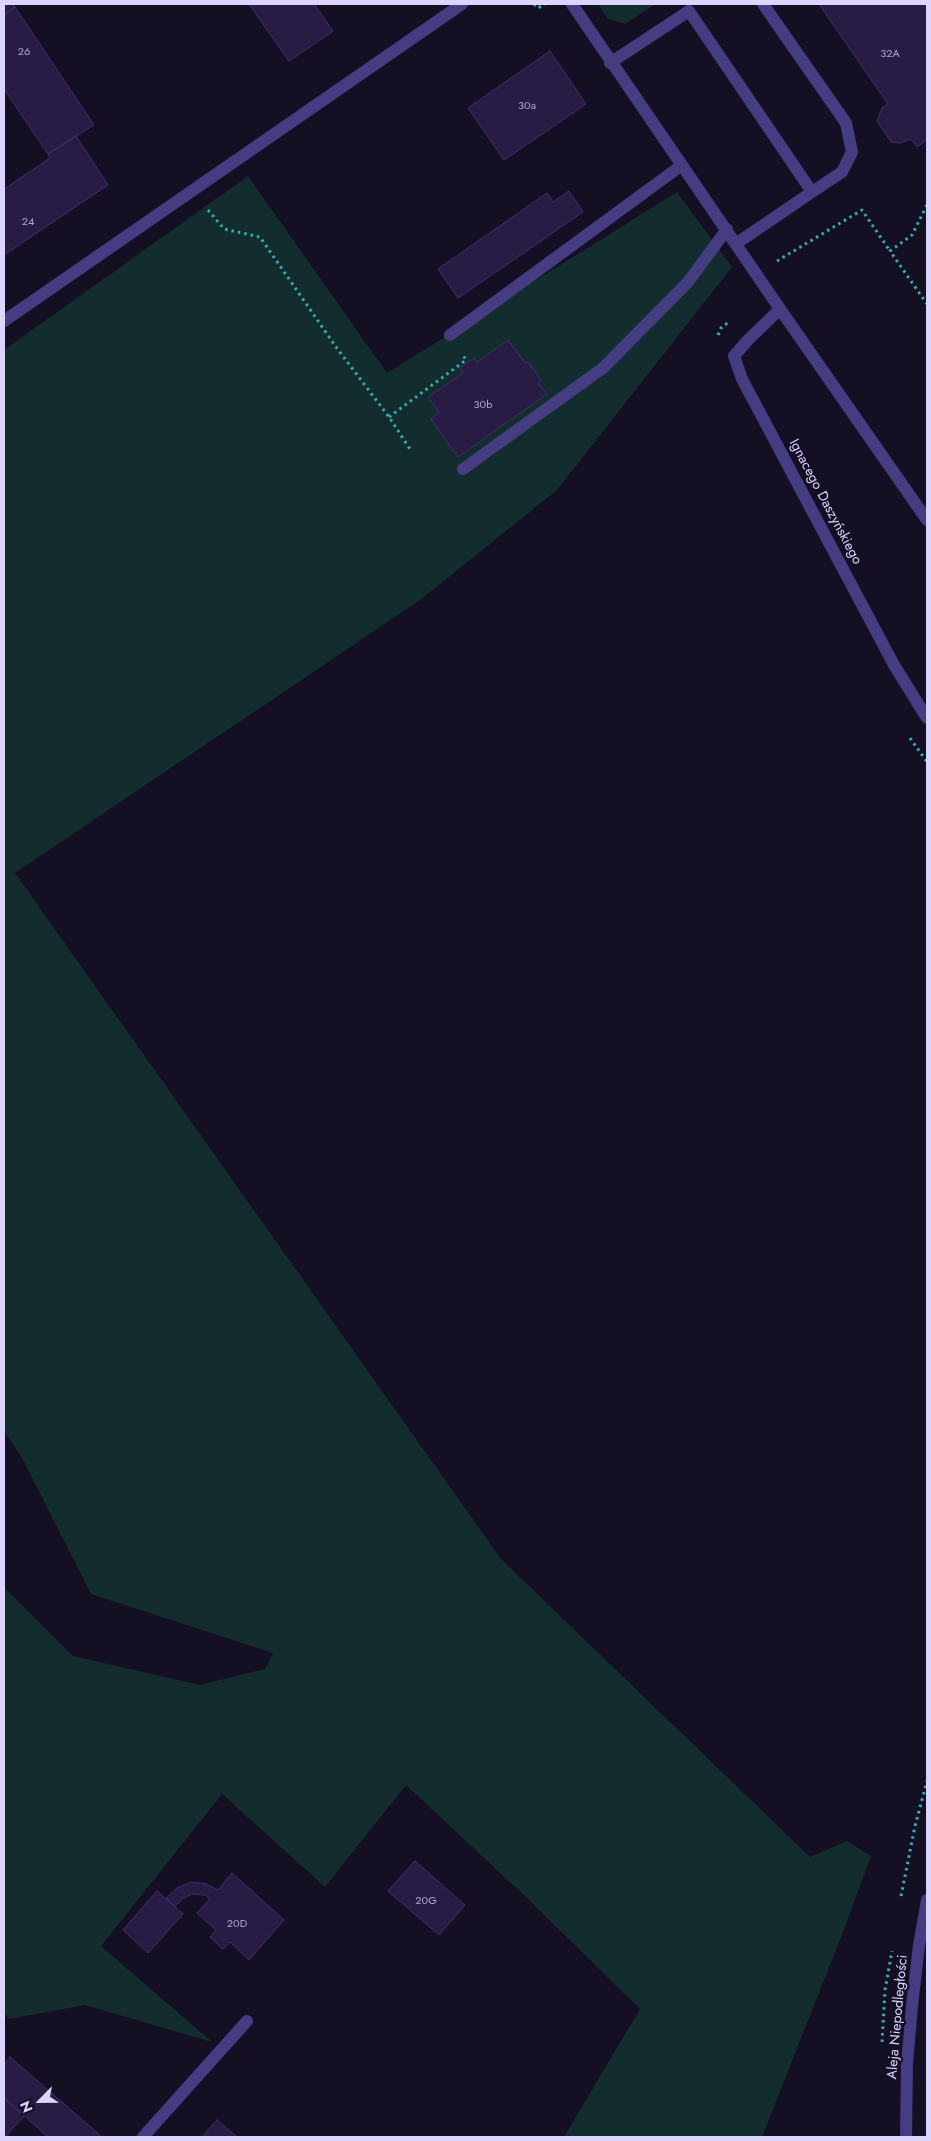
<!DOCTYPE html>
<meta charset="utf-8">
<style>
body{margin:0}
#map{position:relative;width:931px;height:2141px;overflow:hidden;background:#150f24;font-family:Jost,sans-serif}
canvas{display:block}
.frame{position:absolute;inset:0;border:5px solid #dcd4fd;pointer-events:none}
.north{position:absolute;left:15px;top:2076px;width:50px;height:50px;-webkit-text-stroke:4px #150f24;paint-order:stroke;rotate:247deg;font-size:14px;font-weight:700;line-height:20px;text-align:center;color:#dcd4fd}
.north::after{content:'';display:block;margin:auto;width:18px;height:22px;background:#dcd4fd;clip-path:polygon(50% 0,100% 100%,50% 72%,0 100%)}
</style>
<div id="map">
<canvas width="931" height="2141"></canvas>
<div class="frame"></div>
<div class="north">N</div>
</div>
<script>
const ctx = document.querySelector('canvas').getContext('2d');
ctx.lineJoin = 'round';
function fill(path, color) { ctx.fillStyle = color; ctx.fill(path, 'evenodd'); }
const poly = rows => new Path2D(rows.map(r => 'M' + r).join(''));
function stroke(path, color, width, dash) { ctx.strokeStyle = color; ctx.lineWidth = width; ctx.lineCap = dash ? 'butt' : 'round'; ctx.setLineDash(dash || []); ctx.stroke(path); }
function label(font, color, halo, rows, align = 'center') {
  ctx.font = font + ' Jost,sans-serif'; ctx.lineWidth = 4.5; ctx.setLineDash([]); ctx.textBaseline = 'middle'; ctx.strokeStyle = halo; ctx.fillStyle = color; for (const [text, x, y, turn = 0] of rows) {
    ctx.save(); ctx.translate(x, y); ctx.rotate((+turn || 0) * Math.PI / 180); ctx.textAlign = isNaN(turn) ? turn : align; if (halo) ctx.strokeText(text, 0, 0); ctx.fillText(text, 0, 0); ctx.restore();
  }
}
fill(poly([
 [598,4,655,4,625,24,608,19],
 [248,176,387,373,677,192,732,267,557,490,420,600,15,873,501,1559,810,1857,847,1841,871,1856,845,1927,762,2137,564,2137,640,2009,529,1900,406,1785,325,1887,222,1794,101,1946,212,2042,85,2005,9,2019,4,2013,4,1587,73,1656,200,1685,265,1669,273,1653,91,1594,22,1458,4,1431,4,350]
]), '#132c2e');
const building = poly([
 [4,4,13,4,15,7,4,15,4,4],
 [249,4,314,4,333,31,289,61,249,4],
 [819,4,927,4,927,140,917,147,911,139,900,143,891,142,877,121,882,108,888,104,819,4],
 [15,7,94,125,48,154,4,89,4,15,15,7],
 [550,51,586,104,504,160,468,108,550,51],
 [76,136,108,185,4,255,4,189,50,158,48,154,76,136],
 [569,191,583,212,458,298,438,269,547,193,553,202,569,191],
 [508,340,525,363,528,362,541,380,538,383,547,394,458,457,431,419,439,412,428,397,463,373,460,368,474,358,477,362,508,340],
 [415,1861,465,1905,439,1935,388,1891,415,1861],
 [232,1873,284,1920,249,1960,230,1942,223,1949,210,1937,216,1930,197,1913,210,1899,205,1895,193,1894,183,1898,175,1906,166,1898,177,1888,192,1882,206,1884,218,1890,232,1873],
 [157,1891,183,1914,148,1953,123,1930,157,1891],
 [10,2057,102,2137,48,2137,4,2098,4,2065,10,2057],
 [4,2098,24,2116,5,2137,4,2137,4,2098],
 [217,2120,237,2137,202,2137,217,2120]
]);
fill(building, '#281c44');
stroke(building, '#412f6f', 1);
stroke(poly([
 [534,4,538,8,545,4],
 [927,205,912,235,890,251,927,304],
 [208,210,224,229,260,237,336,347,389,417,410,449],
 [777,261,862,210,890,251],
 [718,335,721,328,730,321],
 [389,417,466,360,463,355],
 [910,738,927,762],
 [901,1896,915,1826,927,1781],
 [882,2042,885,1990,892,1951]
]), '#34afb2', 3, [2.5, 4]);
stroke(poly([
 [763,4,846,123,852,152,842,172,812,192],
 [610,63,689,11,812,192,737,243],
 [780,309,927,520],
 [4,321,462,4],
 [450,335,682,165],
 [463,469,603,368,688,282,727,229],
 [143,2137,247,2021]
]), '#453c81', 12);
stroke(poly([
 [572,4,780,309,747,341,734,356,742,379,894,665,927,718]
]), '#453c81', 12);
stroke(poly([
 [906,2137,907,2064,912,2006,919,1945,927,1900]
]), '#453c81', 12);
label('11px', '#afa6cf', null, [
 ["26",24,52],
 ["32A",890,54],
 ["30a",527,106],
 ["24",28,222],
 ["30b",483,405],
 ["20G",426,1901],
 ["20D",237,1924]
]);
label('14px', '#dcd4fd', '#150f24', [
 ["Ignacego Daszyńskiego",825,502,62],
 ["Aleja Niepodległości",898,2017,-85]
]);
</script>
